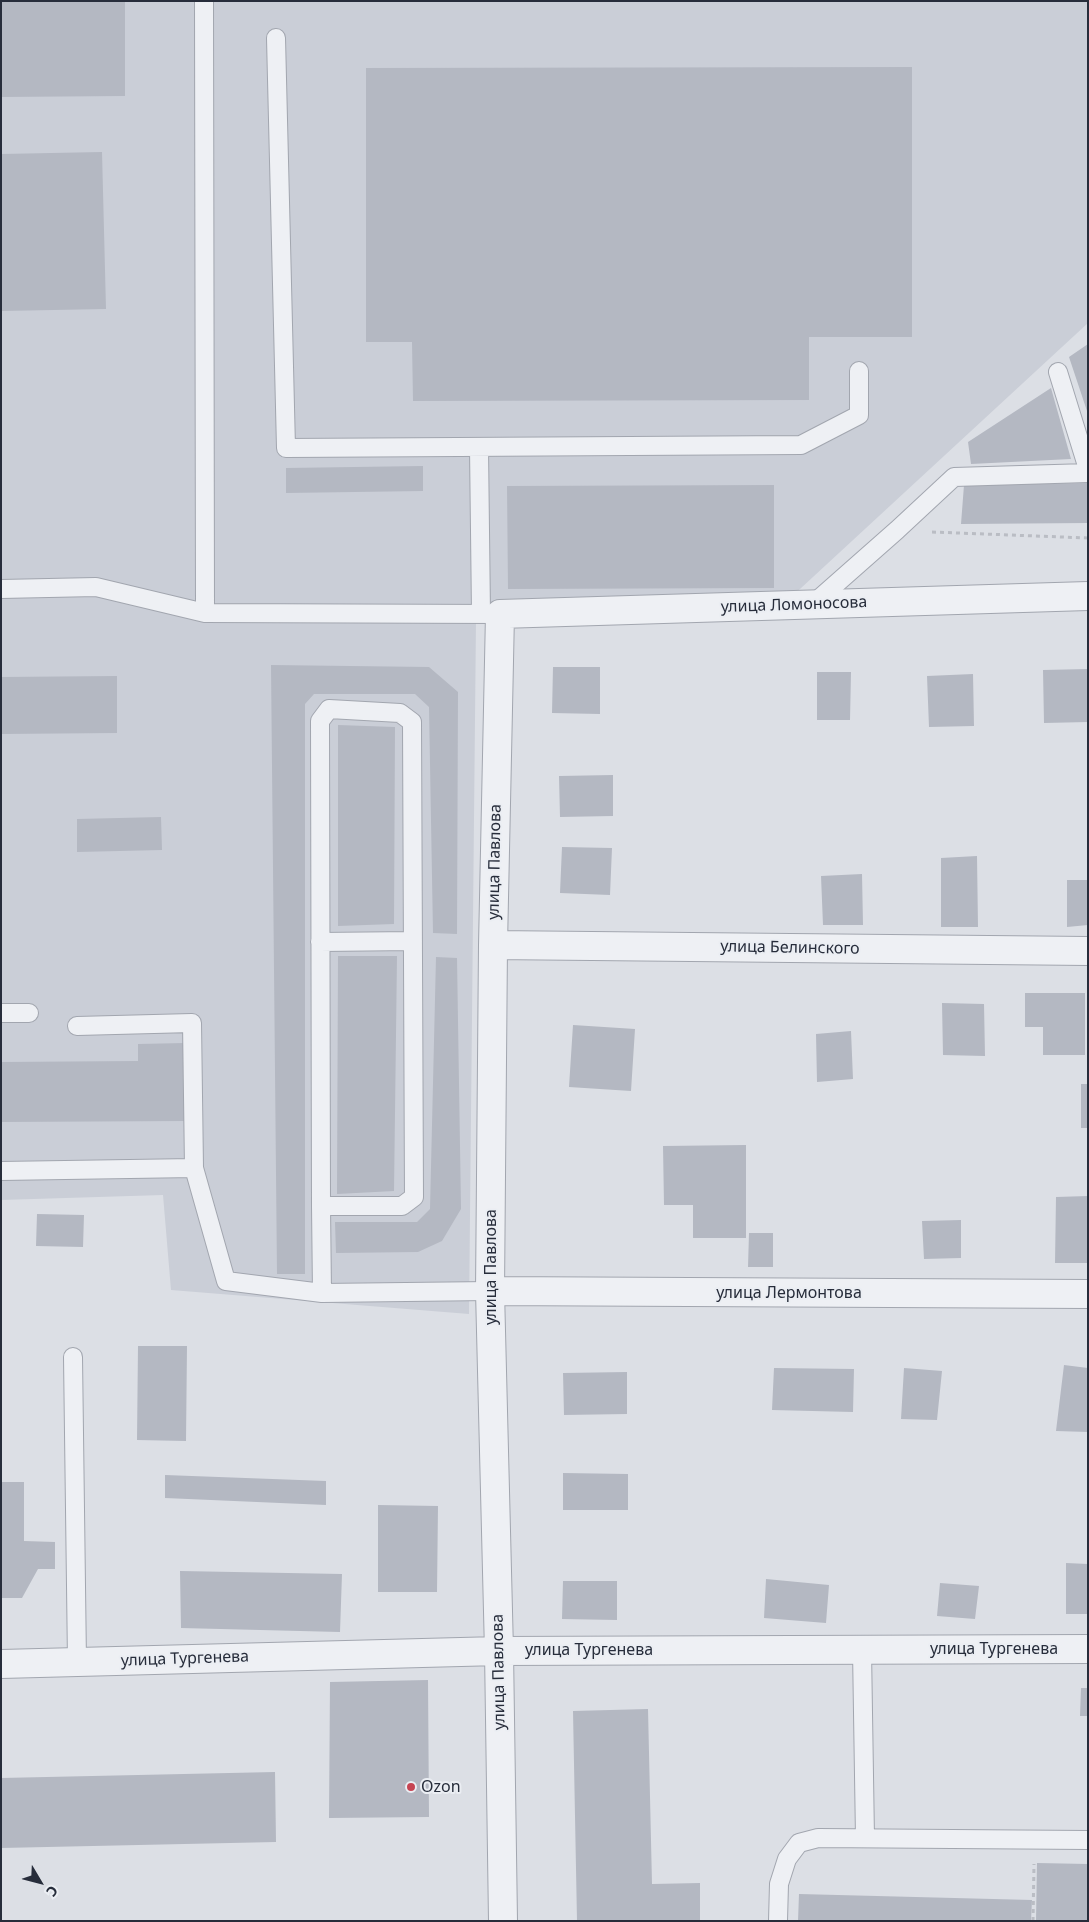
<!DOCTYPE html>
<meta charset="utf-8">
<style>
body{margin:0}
#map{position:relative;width:1089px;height:1922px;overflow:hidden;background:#dcdfe5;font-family:"Noto Sans",sans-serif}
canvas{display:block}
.frame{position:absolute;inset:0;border:2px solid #272d3b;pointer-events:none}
.north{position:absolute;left:15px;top:1857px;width:50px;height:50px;-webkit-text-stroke:4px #ebeef3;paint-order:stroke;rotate:127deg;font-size:14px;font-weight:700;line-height:20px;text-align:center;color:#272d3b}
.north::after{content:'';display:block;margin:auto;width:18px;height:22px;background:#272d3b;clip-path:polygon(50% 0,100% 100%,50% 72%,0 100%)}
</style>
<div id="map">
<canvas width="1089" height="1922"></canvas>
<div class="frame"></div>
<div class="north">С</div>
</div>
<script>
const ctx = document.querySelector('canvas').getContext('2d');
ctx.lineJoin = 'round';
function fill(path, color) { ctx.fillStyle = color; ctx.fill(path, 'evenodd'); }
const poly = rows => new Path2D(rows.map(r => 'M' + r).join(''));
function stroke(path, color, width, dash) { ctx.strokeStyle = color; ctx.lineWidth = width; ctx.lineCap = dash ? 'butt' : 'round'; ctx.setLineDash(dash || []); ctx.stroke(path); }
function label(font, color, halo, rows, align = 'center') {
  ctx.font = font + ' "Noto Sans",sans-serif'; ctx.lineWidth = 4; ctx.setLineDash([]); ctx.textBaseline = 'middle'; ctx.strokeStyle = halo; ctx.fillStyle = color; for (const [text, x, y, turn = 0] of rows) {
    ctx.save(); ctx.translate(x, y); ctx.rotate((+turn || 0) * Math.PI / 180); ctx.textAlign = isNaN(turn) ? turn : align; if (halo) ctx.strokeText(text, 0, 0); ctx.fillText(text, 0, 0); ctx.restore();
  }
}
fill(poly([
 [1,1,1088,1,1088,323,774,613,476,620,469,1314,171,1290,163,1195,1,1200]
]), '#caced7');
fill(poly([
 [1,1,125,1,125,96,1,97],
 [912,67,912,337,809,337,809,400,413,401,412,342,366,342,366,68],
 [102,152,106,309,1,311,1,154],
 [1088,344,1088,411,1087,411,1069,357],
 [1051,388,1071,459,971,464,968,442],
 [423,466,423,491,286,493,286,468],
 [1088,483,1088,523,961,524,964,485],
 [774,485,774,588,508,589,507,486],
 [271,665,429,667,458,692,457,934,433,933,429,707,415,694,314,694,305,704,305,1274,277,1274],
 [553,667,600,667,600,714,552,713],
 [1088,669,1088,722,1044,723,1043,670],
 [817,672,851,672,850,720,817,720],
 [973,674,974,726,929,727,927,676],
 [117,676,117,733,1,734,1,677],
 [338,725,395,727,394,924,338,926],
 [613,775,613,816,560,817,559,776],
 [161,817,162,850,77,852,77,819],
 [562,847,612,848,610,895,560,893],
 [977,856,978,927,941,927,941,858],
 [862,874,863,925,823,925,821,876],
 [1067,880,1088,880,1088,925,1067,927],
 [338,956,397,956,394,1191,337,1194],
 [436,957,457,958,461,1209,442,1241,418,1252,336,1253,335,1222,417,1222,430,1209],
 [1025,993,1085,993,1085,1055,1043,1055,1043,1027,1025,1027],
 [942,1003,984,1004,985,1056,943,1055],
 [573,1025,635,1029,631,1091,569,1087],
 [851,1031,853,1079,817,1082,816,1034],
 [185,1043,186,1121,1,1122,1,1062,138,1061,138,1044],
 [1081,1084,1088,1084,1088,1128,1081,1128],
 [746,1145,746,1238,693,1238,693,1205,664,1205,663,1146],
 [1088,1196,1088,1263,1055,1263,1056,1197],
 [37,1214,84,1215,83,1247,36,1246],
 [961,1220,961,1258,924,1259,922,1221],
 [749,1233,773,1233,773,1267,748,1267],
 [138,1346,187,1346,186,1441,137,1440],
 [1064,1365,1088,1368,1088,1432,1056,1431],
 [774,1368,854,1369,853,1412,772,1410],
 [904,1368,942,1371,937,1420,901,1419],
 [627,1372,627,1414,564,1415,563,1373],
 [563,1473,628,1474,628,1510,563,1510],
 [165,1475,326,1481,326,1505,165,1498],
 [1,1482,24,1482,24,1541,55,1542,55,1569,38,1569,22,1598,1,1598],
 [378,1505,438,1506,437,1592,378,1592],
 [1066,1563,1088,1564,1088,1614,1066,1614],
 [180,1571,342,1574,340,1632,181,1628],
 [766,1579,829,1585,826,1623,764,1618],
 [563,1581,617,1581,617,1620,562,1619],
 [940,1583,979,1586,975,1619,937,1616],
 [428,1680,429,1817,329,1818,330,1682],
 [1081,1688,1088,1688,1088,1716,1080,1716],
 [648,1709,652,1884,700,1883,700,1921,577,1921,573,1711],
 [275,1772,276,1842,1,1848,1,1778],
 [1037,1863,1088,1864,1088,1921,1036,1921],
 [799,1894,1032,1900,1031,1921,798,1921]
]), '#b4b8c2');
const service = poly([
 [204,1,205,613],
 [276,38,286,448,801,445,859,415,859,371],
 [1058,372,1088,469],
 [479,448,481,614],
 [1,589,96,587,205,613,500,614],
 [812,605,897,530,954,477,1088,473],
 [320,942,413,941],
 [1,1013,29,1013],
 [77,1026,192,1023,194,1168,226,1281,322,1293,490,1291],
 [1,1171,194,1168],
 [321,1206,402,1206,414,1197,412,722,400,713,329,709,320,721,321,1206,322,1293],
 [73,1357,77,1662],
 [862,1650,865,1838],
 [778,1921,779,1884,787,1859,799,1843,818,1838,1088,1840]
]);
const minor = poly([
 [493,945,1088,951],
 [490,1291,1088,1294],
 [1,1664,499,1651,1088,1649],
 [503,1921,499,1651,490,1291,493,945,500,614,1088,596]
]);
stroke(service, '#a2a6af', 20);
stroke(minor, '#a2a6af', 30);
stroke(poly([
 [932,532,1088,538],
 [1033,1921,1034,1864]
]), '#babdc4', 3, [4, 4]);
stroke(service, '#eef0f4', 18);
stroke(minor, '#eef0f4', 28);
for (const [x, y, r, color] of [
 [411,1787,5,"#c64553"]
]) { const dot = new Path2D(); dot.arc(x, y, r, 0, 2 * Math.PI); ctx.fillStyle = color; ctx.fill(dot); stroke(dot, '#ebeef3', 2); }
label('16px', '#272d3b', '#ebeef3', [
 ["улица Ломоносова",794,605,-2],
 ["улица Павлова",495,862,-89],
 ["улица Белинского",790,948,1],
 ["улица Павлова",491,1267,-90],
 ["улица Лермонтова",789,1293],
 ["улица Тургенева",994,1649],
 ["улица Тургенева",589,1650],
 ["улица Тургенева",185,1659,-2],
 ["улица Павлова",499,1672,-91]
]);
label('16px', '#272d3b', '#ebeef3', [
 ["Ozon",421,1787]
], 'left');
</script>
